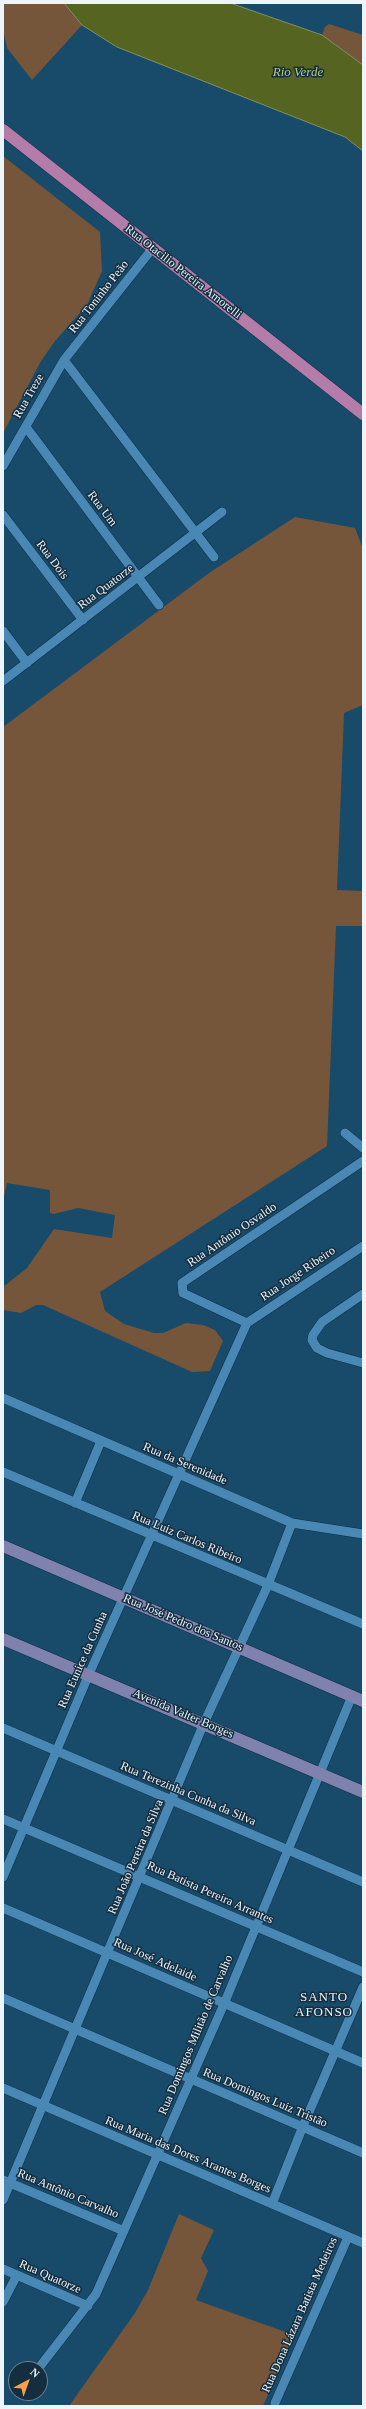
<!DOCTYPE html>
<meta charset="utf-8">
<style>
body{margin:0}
#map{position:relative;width:366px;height:2409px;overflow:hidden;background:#184a69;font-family:Georgia,serif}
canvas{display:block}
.frame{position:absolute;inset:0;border:4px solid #eef5fa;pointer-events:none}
.north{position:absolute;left:8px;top:2361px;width:40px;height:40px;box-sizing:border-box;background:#142e40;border:1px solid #6b7e8a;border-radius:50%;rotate:41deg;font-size:11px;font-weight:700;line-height:16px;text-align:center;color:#eef5fa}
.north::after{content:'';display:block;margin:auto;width:14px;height:18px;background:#f9a04d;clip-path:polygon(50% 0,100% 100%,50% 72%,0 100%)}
</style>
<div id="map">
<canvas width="366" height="2409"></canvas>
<div class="frame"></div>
<div class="north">N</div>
</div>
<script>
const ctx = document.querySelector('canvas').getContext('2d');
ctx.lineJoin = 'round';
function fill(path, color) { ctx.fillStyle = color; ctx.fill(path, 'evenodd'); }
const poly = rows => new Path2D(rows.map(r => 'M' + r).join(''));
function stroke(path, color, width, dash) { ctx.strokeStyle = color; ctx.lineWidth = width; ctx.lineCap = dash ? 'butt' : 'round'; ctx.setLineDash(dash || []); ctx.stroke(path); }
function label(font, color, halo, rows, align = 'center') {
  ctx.font = font + ' Georgia,serif'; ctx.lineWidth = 3; ctx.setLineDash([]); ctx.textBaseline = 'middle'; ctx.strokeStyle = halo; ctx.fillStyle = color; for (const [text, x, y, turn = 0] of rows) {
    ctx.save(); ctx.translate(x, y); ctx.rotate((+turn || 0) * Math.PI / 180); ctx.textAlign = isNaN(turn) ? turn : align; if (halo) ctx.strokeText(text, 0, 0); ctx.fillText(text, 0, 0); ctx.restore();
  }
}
fill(poly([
 [3,3,64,3,82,25,32,80,7,48,3,29],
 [329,24,363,35,363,65,322,35,325,27],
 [3,156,100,232,102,271,87,305,55,341,41,361,3,433],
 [295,517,355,528,363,549,363,705,344,713,337,890,363,891,363,926,336,926,327,1146,100,1292,105,1311,124,1324,154,1333,163,1333,186,1323,203,1325,215,1330,223,1341,210,1371,192,1372,43,1305,36,1305,21,1313,3,1310,3,1287,27,1268,54,1229,112,1238,115,1215,78,1208,54,1214,50,1213,50,1190,7,1183,3,1201,3,727,209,573],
 [179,2214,214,2230,201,2258,208,2271,196,2300,294,2335,263,2406,69,2406,135,2313,148,2290]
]), '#76563b');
const water = poly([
 [64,3,230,3,322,35,363,65,363,151,345,137,117,47,82,25,64,3]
]);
fill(water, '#556421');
stroke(water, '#839062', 1);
const street = poly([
 [64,360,214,557],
 [26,427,159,605],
 [3,466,64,360,152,249],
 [3,515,83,620],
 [3,631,27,663],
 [3,681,222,512],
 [345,1133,363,1148],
 [363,1294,322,1322,313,1335,312,1340,317,1348,327,1353,363,1363],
 [247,1323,183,1293,182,1283,363,1161],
 [247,1323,363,1246],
 [3,1398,292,1523,363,1534],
 [3,1472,363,1624],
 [75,1503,101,1441],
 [3,1728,363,1882],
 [3,1819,363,1972],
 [3,1877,89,1674,247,1323],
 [3,1908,363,2063],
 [3,1998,363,2153],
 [3,2088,363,2243],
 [3,2180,124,2231],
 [3,2200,204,1723,268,1585,292,1523],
 [272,2204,303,2126,363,1987],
 [3,2269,88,2306],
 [3,2302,17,2275],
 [38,2369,96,2294,224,2004,352,1696],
 [21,2394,21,2393],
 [275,2403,348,2237]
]);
const secondary = poly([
 [3,1546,363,1701],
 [3,1639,363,1792]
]);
const primary = poly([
 [3,130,363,414]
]);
stroke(street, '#0c2f45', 10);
stroke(secondary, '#0c2f45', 13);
stroke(primary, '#0c2f45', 13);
stroke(street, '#4988b4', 9);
stroke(secondary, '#7f82af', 12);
stroke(primary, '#b47ca9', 12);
label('12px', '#eef5fa', '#142e40', [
 ["Rua Otacilio Pereira Amorelli",183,272,38],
 ["Rua Toninho Peão",99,297,-52],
 ["Rua Treze",29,396,-60],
 ["Rua Um",102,509,53],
 ["Rua Dois",52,560,53],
 ["Rua Quatorze",106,587,-37],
 ["Rua Antônio Osvaldo",232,1235,-34],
 ["Rua Jorge Ribeiro",298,1274,-34],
 ["Rua da Serenidade",185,1464,23],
 ["Rua Luiz Carlos Ribeiro",187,1538,23],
 ["Rua José Pedro dos Santos",183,1623,23],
 ["Rua Eunice da Cunha",83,1660,-66],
 ["Avenida Valter Borges",183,1714,23],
 ["Rua Terezinha Cunha da Silva",188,1794,23],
 ["Rua João Pereira da Silva",136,1857,-67],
 ["Rua Batista Pereira Arrantes",210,1893,24],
 ["Rua José Adelaide",155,1960,24],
 ["Rua Domingos Militão de Carvalho",196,2035,-67],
 ["Rua Domingos Luiz Tristão",265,2098,23],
 ["Rua Maria das Dores Arantes Borges",188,2155,23],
 ["Rua Antônio Carvalho",68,2194,23],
 ["Rua Quatorze",50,2277,24],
 ["Rua Dona Lázara Batista Medeiros",300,2315,-66]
]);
label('italic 13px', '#b7cf71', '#142e40', [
 ["Rio Verde",298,73]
]);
ctx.letterSpacing = '1px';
label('13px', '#eef5fa', '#142e40', [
 ["SANTO",324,1998],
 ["AFONSO",324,2013]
]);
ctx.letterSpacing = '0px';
</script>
